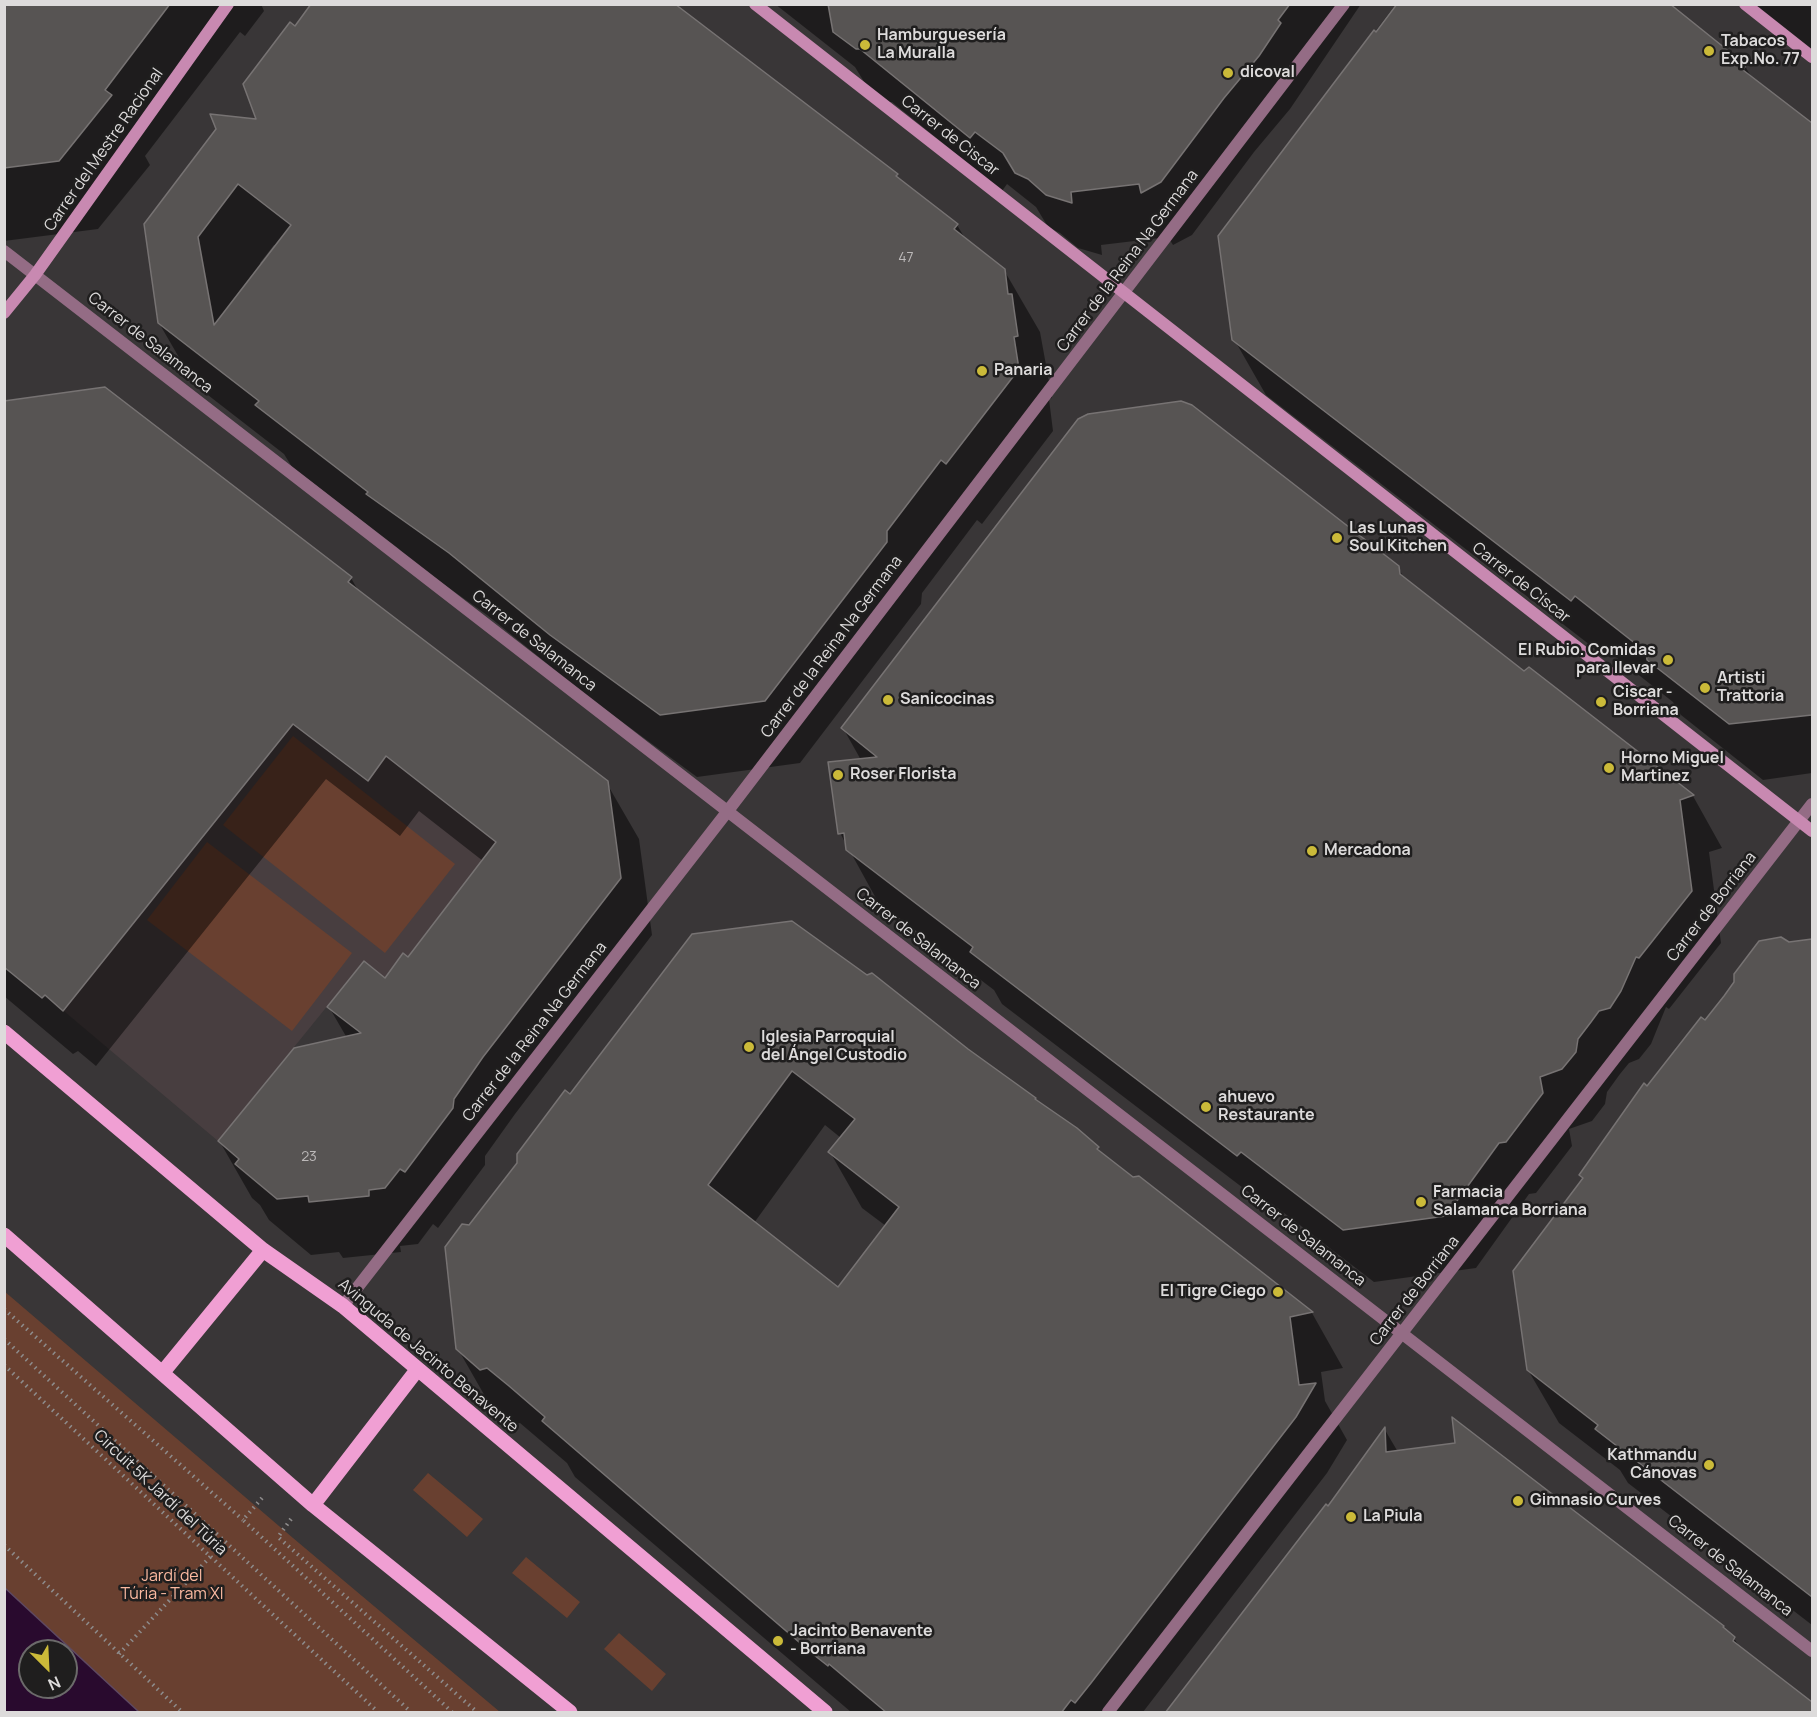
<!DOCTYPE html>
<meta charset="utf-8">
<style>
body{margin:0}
#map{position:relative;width:1817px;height:1717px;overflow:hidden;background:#393637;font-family:Manrope,sans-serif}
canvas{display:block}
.frame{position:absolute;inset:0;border:6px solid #dddbdb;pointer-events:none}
.north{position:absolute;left:18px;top:1639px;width:60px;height:60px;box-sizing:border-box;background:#1f1e1e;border:2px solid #6b6a6a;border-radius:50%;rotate:156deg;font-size:16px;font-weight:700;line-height:24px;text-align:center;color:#dddbdb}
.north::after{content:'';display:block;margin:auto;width:21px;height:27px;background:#cbba39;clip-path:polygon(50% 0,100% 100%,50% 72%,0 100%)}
</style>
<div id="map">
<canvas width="1817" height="1717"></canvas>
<div class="frame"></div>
<div class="north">N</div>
</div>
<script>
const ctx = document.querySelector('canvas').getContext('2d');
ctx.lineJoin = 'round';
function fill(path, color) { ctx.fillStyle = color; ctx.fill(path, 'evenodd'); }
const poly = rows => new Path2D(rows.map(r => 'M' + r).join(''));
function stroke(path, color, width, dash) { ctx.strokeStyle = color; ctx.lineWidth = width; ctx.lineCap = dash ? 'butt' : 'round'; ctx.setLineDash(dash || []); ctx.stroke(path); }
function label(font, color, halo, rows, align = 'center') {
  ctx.font = font + ' Manrope,sans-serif'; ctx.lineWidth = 5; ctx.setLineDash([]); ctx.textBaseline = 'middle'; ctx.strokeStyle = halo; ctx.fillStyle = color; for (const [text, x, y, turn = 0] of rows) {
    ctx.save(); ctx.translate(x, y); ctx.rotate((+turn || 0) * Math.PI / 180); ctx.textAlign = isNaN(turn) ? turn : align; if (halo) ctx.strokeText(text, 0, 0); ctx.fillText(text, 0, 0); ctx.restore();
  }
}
fill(poly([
 [362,593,608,781,621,878,483,1057,363,962,218,1141,46,996,192,820]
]), '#483e40');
fill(poly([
 [293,736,455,864,385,953,223,825],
 [207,842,352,953,292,1031,147,920],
 [4,1291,293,1538,500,1712,139,1712,5,1588],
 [428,1473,483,1519,467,1537,413,1490],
 [526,1557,580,1602,567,1618,512,1573],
 [619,1633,666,1674,652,1691,604,1649]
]), '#694030');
const water = poly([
 [5,1588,139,1712,5,1712,5,1588],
 [30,1651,66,1651,66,1687,30,1687,30,1651]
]);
fill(water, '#290a2e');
stroke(water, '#5f4962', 1.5);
fill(poly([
 [4,4,261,4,264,11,245,36,240,32,145,156,150,165,98,229,4,241],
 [775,4,1361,4,1290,109,1254,152,1192,235,1173,245,1168,237,1101,245,1102,255,1078,248,1060,233,1048,227,1036,207,1007,184,1002,191,892,102,888,102,866,85,855,67],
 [1396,4,1665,4,1745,66,1753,80,1812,125,1812,773,1763,780,1681,715,1673,702,1607,650,1603,655,1266,395,1234,339,1219,236],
 [1752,4,1812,4,1812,51],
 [295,28,957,225,966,240,1004,270,1040,332,1052,398,1049,399,1053,431,982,524,977,520,922,593,921,604,800,763,697,777,587,696,487,615,404,556,399,549,292,467,284,454,195,385,159,323,145,224,258,121],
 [274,245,276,247,262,265,260,263],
 [4,402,351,578,359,592,606,782,639,839,652,935,515,1114,485,1156,485,1165,438,1228,433,1224,418,1244,400,1246,401,1252,343,1258,339,1252,311,1255,269,1220,260,1205,252,1198,220,1142,347,1038,329,1007,385,981,409,959,483,861,419,811,400,836,326,779,96,1066,78,1051,73,1054,4,996],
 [1398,567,1405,580,1524,672,1529,669,1693,796,1722,848,1709,852,1721,943,1669,1009,1666,1007,1651,1044,1639,1059,1629,1063,1620,1074,1607,1092,1605,1104,1592,1121,1569,1129,1572,1146,1536,1193,1529,1194,1476,1268,1374,1282,1271,1203,1268,1207,1002,1004,994,990,878,902,840,833,861,760,843,728],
 [792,922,1035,1099,1098,1148,1103,1156,1133,1179,1139,1177,1312,1313,1343,1368,1321,1372,1325,1401,1347,1440,1327,1473,1143,1712,851,1712,575,1477,567,1463,520,1423,513,1425,490,1405,458,1349,470,1227,570,1096],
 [825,1125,841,1138,830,1152,862,1208,886,1226,839,1289,754,1223],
 [1812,940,1812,1625,1628,1483,1620,1470,1559,1423,1528,1370,1584,1180,1620,1122,1618,1119,1644,1085,1648,1088,1705,1022,1789,943],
 [1385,1430,1398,1452,1726,1632,1734,1638,1740,1648,1812,1704,1812,1712,1167,1712,1328,1507]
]), '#0007');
const building = poly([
 [4,4,170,4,105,90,112,95,59,161,4,168,4,4],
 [311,4,675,4,898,174,896,176,958,224,954,229,1005,269,1008,294,1012,294,1014,309,1018,336,1014,337,1019,369,946,464,941,460,887,531,887,542,765,701,660,715,550,635,449,553,366,494,368,492,255,405,259,401,158,323,144,224,216,129,210,114,256,119,243,84,290,22,295,26,311,4],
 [238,184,291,225,214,325,198,237,238,184],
 [828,4,1290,4,1278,20,1281,23,1259,56,1224,98,1161,182,1141,193,1139,184,1071,192,1072,203,1046,195,1028,179,1015,173,1003,153,975,132,970,138,860,49,856,49,833,32,828,4],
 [1397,4,1670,4,1746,65,1743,70,1812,123,1812,715,1729,724,1647,660,1646,652,1575,596,1571,601,1232,340,1218,236,1374,30,1376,32,1397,4],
 [105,387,352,577,348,582,608,781,621,878,483,1057,454,1099,453,1108,405,1172,400,1169,385,1188,369,1190,369,1196,309,1202,308,1196,277,1199,235,1164,239,1159,218,1141,294,1048,361,1033,327,1007,364,961,385,978,403,953,408,957,496,842,386,756,368,781,293,724,63,1011,45,995,42,998,4,967,4,401,105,387],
 [1181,401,1192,405,1399,566,1400,574,1524,671,1529,667,1694,795,1680,800,1692,891,1639,958,1636,957,1621,991,1610,1008,1599,1011,1591,1022,1578,1039,1576,1052,1562,1069,1540,1077,1543,1093,1506,1142,1499,1143,1446,1216,1343,1230,1241,1152,1237,1156,970,952,973,947,846,850,844,833,838,834,828,762,877,757,841,728,1078,419,1088,414,1181,401],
 [792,921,867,975,872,973,968,1049,1036,1098,1035,1099,1077,1128,1099,1147,1097,1149,1133,1177,1139,1176,1313,1312,1290,1317,1299,1385,1316,1383,1296,1417,1091,1683,1075,1703,1071,1700,1061,1713,887,1713,829,1664,828,1666,814,1655,542,1421,545,1417,509,1386,487,1368,480,1370,456,1349,445,1247,462,1224,469,1225,517,1163,517,1154,565,1090,570,1094,692,934,792,921],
 [792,1071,855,1119,828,1152,899,1207,838,1287,708,1185,792,1071],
 [1781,937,1789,942,1812,939,1812,1597,1595,1429,1598,1425,1527,1370,1513,1271,1583,1178,1579,1175,1644,1083,1647,1086,1701,1017,1705,1020,1724,996,1734,982,1734,974,1759,941,1781,937],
 [1452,1417,1724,1626,1723,1627,1735,1637,1733,1641,1812,1702,1812,1713,1165,1713,1326,1504,1328,1506,1385,1427,1386,1452,1455,1443,1452,1417]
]);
fill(building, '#575453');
stroke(building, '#777373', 1.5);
stroke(poly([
 [4,1309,243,1520],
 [4,1339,411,1712],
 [4,1365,378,1712],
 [262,1498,243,1520,452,1712],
 [291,1519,278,1537,477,1712],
 [4,1545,182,1712],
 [119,1654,211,1556]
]), '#8e8c8c', 4, [1.5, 4.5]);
stroke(poly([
 [4,251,1812,1651],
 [343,1306,727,812,1344,4],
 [1108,1712,1812,804]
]), '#946c85', 12);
stroke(poly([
 [755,4,1812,831],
 [1745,4,1812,57],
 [4,313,35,275,228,4]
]), '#c889b1', 12);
stroke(poly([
 [4,1032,263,1250,343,1306,825,1712],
 [4,1235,313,1505,570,1712],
 [163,1372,263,1250],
 [313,1505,417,1370]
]), '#f09fd3', 15);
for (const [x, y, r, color] of [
 [865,45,6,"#cbba39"],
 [1709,51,6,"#cbba39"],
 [1228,73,6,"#cbba39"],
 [982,371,6,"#cbba39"],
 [1337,538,6,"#cbba39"],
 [1668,660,6,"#cbba39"],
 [1705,688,6,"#cbba39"],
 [888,700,6,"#cbba39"],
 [1601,702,6,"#cbba39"],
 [1609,768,6,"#cbba39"],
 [838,775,6,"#cbba39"],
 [1312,851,6,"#cbba39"],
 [749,1047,6,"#cbba39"],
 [1206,1107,6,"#cbba39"],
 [1421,1202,6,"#cbba39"],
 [1278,1292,6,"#cbba39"],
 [1709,1465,6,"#cbba39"],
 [1518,1501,6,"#cbba39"],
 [1351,1517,6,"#cbba39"],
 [778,1641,6,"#cbba39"]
]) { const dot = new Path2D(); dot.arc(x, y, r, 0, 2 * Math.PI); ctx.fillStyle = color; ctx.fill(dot); stroke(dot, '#1f1e1e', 2); }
label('14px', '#bcb9b9', null, [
 ["47",906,258],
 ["23",309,1157]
]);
label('bold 16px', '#dddbdb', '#1f1e1e', [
 ["Hamburguesería",877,36],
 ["La Muralla",877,54],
 ["Tabacos",1721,42],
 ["Exp.No. 77",1721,60],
 ["dicoval",1240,73],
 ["Panaria",994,371],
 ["Las Lunas",1349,529],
 ["Soul Kitchen",1349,547],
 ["El Rubio. Comidas",1656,651,"right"],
 ["para llevar",1656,669,"right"],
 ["Artisti",1717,679],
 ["Trattoria",1717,697],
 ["Ciscar -",1613,693],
 ["Borriana",1613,711],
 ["Sanicocinas",900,700],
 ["Horno Miguel",1621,759],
 ["Martinez",1621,777],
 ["Roser Florista",850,775],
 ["Mercadona",1324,851],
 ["Iglesia Parroquial",761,1038],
 ["del Ángel Custodio",761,1056],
 ["ahuevo",1218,1098],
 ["Restaurante",1218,1116],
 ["Farmacia",1433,1193],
 ["Salamanca Borriana",1433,1211],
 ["El Tigre Ciego",1266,1292,"right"],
 ["Kathmandu",1697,1456,"right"],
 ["Cánovas",1697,1474,"right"],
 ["Gimnasio Curves",1530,1501],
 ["La Piula",1363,1517],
 ["Jacinto Benavente",790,1632],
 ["- Borriana",790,1650]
], 'left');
label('16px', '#dddbdb', '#1f1e1e', [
 ["Carrer de Ciscar",950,136,38],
 ["Carrer del Mestre Racional",104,150,-55],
 ["Carrer de la Reina Na Germana",1128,261,-53],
 ["Carrer de Salamanca",150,343,38],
 ["Carrer de Císcar",1521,583,38],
 ["Carrer de Salamanca",534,641,38],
 ["Carrer de la Reina Na Germana",832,647,-53],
 ["Carrer de Borriana",1712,907,-52],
 ["Carrer de Salamanca",918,939,38],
 ["Carrer de la Reina Na Germana",535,1032,-52],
 ["Carrer de Salamanca",1303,1236,38],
 ["Carrer de Borriana",1415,1291,-52],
 ["Avinguda de Jacinto Benavente",428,1356,40],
 ["Circuit 5K Jardí del Túria",160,1493,43],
 ["Carrer de Salamanca",1730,1566,38]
]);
label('16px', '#fcbaa1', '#1f1e1e', [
 ["Jardí del",172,1577],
 ["Túria - Tram XI",172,1595]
]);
</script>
